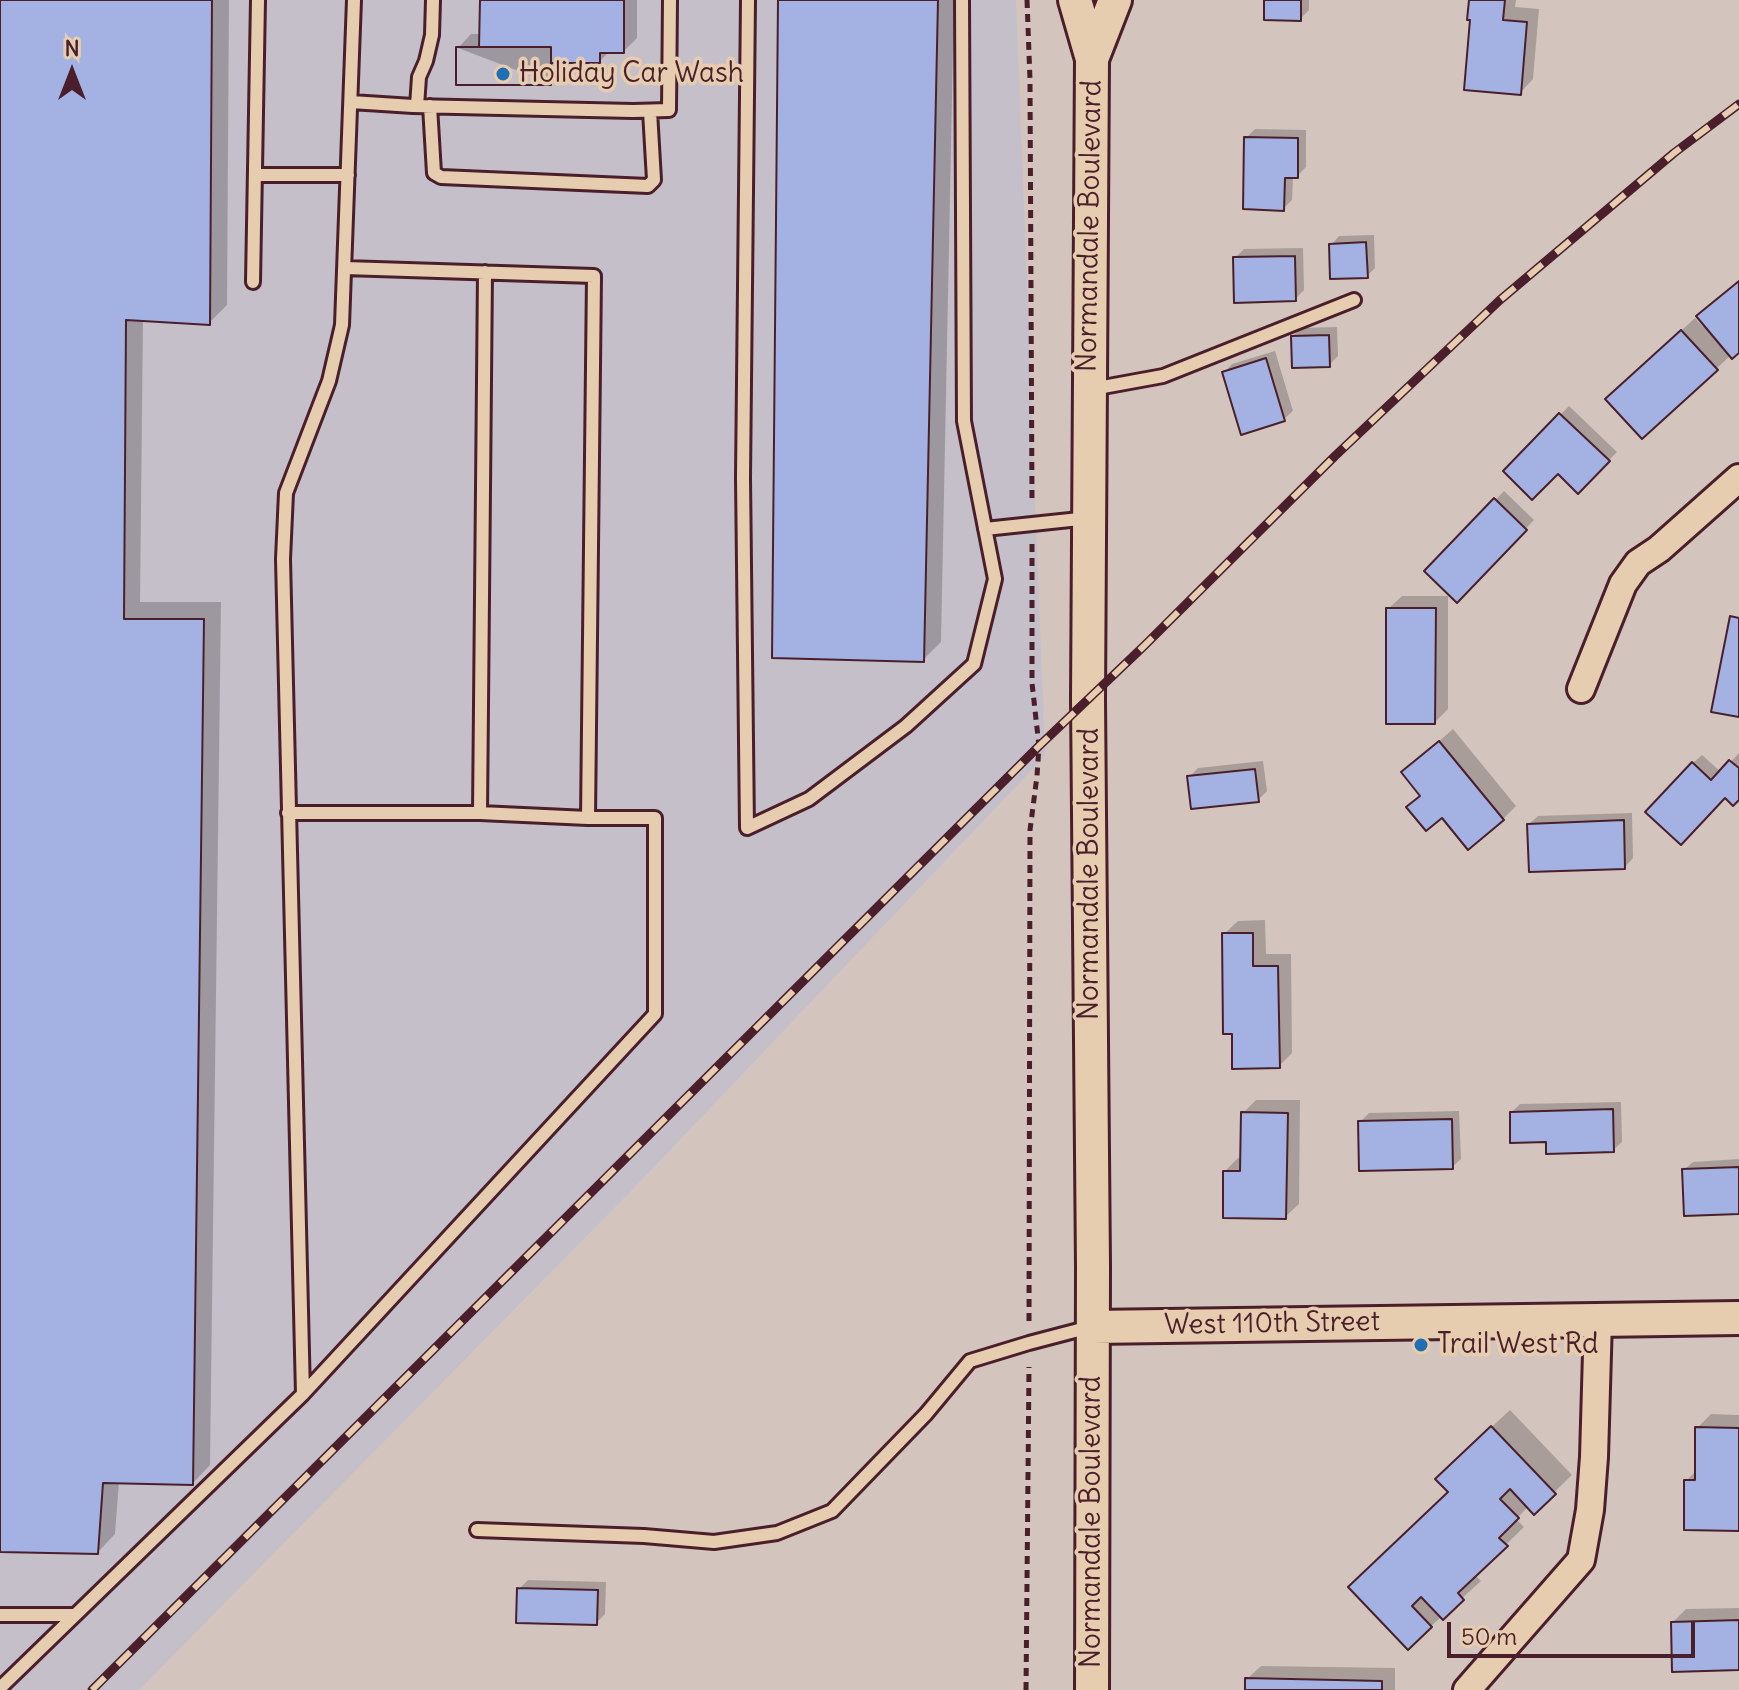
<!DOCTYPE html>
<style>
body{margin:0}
#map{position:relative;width:1739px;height:1690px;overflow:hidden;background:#d3c5be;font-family:Delius,sans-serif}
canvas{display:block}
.north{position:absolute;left:32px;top:32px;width:80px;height:80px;-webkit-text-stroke:6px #e7cdaf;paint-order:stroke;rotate:0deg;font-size:22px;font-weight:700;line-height:32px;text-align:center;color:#4a1f2b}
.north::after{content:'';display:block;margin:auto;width:28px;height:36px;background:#4a1f2b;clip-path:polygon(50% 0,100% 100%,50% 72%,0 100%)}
.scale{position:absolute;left:1447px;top:1622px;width:248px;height:36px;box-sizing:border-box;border:4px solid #4a1f2b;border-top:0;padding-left:10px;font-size:24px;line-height:28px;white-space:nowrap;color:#4a1f2b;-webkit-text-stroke:6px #e7cdaf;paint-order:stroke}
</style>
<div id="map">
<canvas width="1739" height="1690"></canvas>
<div class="north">N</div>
<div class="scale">50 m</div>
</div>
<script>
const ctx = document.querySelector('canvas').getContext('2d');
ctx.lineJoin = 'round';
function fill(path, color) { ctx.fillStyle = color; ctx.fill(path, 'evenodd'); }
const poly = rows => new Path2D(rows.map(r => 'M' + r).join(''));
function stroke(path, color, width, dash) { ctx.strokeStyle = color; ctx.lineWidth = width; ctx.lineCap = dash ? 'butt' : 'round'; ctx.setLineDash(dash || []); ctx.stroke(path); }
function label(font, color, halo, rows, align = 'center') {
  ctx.font = font + ' Delius,sans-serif'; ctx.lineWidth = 7; ctx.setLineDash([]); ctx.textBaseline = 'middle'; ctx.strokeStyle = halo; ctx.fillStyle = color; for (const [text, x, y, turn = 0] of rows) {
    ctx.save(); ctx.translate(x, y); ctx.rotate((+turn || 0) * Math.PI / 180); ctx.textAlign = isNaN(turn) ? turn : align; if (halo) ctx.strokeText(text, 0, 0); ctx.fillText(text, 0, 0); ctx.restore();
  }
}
fill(poly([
 [0,0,1016,0,1045,756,634,1188,139,1690,0,1690]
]), '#c5bfc9');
fill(poly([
 [0,0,229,0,227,305,209,323,143,319,140,602,221,602,210,1465,193,1483,119,1481,115,1534,98,1552,0,1550],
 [482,0,637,0,637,38,624,51,610,51,600,61,563,61,563,70,550,83,458,48,471,34,481,34],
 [780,0,954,0,941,642,923,660],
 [1266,0,1309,0,1309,10,1300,19],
 [1471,0,1516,0,1515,7,1539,9,1533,79,1520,93,1473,18],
 [1255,129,1306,130,1306,167,1297,176,1293,176,1292,200,1284,208,1246,138],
 [1374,235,1375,268,1367,276,1331,245,1339,236],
 [1303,248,1304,290,1295,299,1235,258,1244,249],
 [1739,281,1739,351,1731,355,1716,369,1621,386,1695,318,1703,327,1705,324],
 [1337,327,1338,356,1329,365,1293,336,1301,328],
 [1275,351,1293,411,1284,419,1224,373,1232,364],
 [1569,406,1617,452,1578,491,1558,471,1505,471],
 [1504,491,1534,520,1457,600,1427,571],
 [1402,596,1448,596,1448,709,1435,722,1388,609],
 [1453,729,1516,806,1503,819,1442,815,1409,807,1422,794,1404,772],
 [1739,753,1739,797,1725,796,1693,763,1702,755,1721,772],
 [1263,761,1267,791,1258,800,1189,777,1198,768],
 [1632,813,1633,858,1625,867,1529,824,1538,816],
 [1265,920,1266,954,1291,954,1292,1053,1279,1066,1234,1032,1224,934,1238,921],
 [1256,1100,1300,1100,1299,1204,1285,1217,1225,1171,1238,1158,1242,1158,1243,1113],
 [1621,1102,1622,1142,1613,1150,1548,1140,1512,1112,1520,1104],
 [1459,1111,1461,1159,1452,1167,1360,1122,1369,1113],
 [1739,1159,1739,1212,1684,1170,1693,1162],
 [1510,1410,1572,1475,1534,1512,1529,1506,1516,1519,1524,1527,1475,1575,1481,1581,1408,1647,1350,1587,1450,1492,1455,1461],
 [1711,1414,1739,1415,1739,1529,1686,1481,1697,1470,1697,1428],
 [528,1580,606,1582,605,1614,596,1623,519,1589],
 [1739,1608,1739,1668,1673,1622,1686,1609],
 [1261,1666,1395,1668,1395,1690,1247,1690,1247,1679]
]), '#0003');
const building = poly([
 [0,0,212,0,210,325,126,320,124,619,204,619,193,1485,103,1483,98,1554,0,1552,0,0],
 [480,0,624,0,624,53,600,53,600,63,551,63,551,85,456,85,456,47,479,47,480,0],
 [778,0,938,0,924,662,772,658,778,0],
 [1264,0,1301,0,1301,21,1264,20,1264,0],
 [1469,0,1505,0,1503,20,1527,22,1521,95,1464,90,1470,20,1467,20,1469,0],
 [456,47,551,47,551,85,456,85,456,47],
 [1244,137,1298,138,1298,178,1285,178,1284,211,1243,209,1244,137],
 [1366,242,1368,278,1330,279,1329,244,1366,242],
 [1295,256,1296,301,1234,303,1233,257,1295,256],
 [1739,281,1739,353,1732,359,1696,316,1739,281],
 [1681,330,1718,370,1642,439,1605,399,1681,330],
 [1329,335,1330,367,1292,368,1291,336,1329,335],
 [1266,358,1285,421,1241,435,1222,372,1266,358],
 [1559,413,1610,461,1578,494,1558,474,1532,500,1503,471,1559,413],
 [1494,498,1527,530,1457,603,1424,571,1494,498],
 [1386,608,1436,608,1435,724,1386,724,1386,608],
 [1730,616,1739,618,1739,717,1711,712,1730,616],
 [1439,741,1504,820,1468,850,1442,818,1426,831,1406,807,1420,796,1401,772,1439,741],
 [1729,760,1739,768,1739,800,1733,806,1725,798,1681,845,1645,812,1692,762,1711,780,1729,760],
 [1255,769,1259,802,1191,809,1187,776,1255,769],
 [1624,820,1625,869,1529,872,1527,824,1624,820],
 [1222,933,1253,933,1253,966,1278,966,1280,1068,1232,1069,1232,1034,1223,1034,1222,933],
 [1613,1109,1614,1152,1546,1154,1546,1142,1510,1143,1510,1112,1613,1109],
 [1241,1112,1288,1113,1286,1219,1223,1218,1223,1171,1240,1171,1241,1112],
 [1452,1119,1453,1169,1359,1171,1358,1121,1452,1119],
 [1739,1167,1739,1214,1684,1216,1682,1169,1739,1167],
 [1491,1426,1556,1494,1534,1515,1510,1489,1500,1499,1519,1518,1499,1538,1508,1546,1458,1593,1464,1600,1443,1620,1421,1597,1412,1606,1432,1627,1408,1650,1348,1587,1448,1492,1435,1479,1491,1426],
 [1695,1427,1739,1428,1739,1531,1684,1530,1684,1480,1695,1480,1695,1427],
 [517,1588,598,1590,597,1625,516,1623,517,1588],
 [1739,1620,1739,1670,1672,1672,1671,1622,1739,1620],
 [1245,1678,1382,1681,1382,1690,1245,1690,1245,1678]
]);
fill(building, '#a3b2e2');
stroke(building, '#4a1f2b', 2);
const service = poly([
 [748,0,743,477,747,828,809,799,906,726,974,664,995,579,964,421,962,0],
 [351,102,413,106,633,111,669,110,670,0],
 [417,106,419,77,426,61,432,35,433,0],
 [430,106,434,173,441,177,648,186,654,180,650,111],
 [255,175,348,175],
 [345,268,594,276,588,818],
 [253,282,258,0],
 [1092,389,1163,376,1354,300],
 [985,529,1089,518],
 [480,813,485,272],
 [303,1394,283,559,286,493,329,381,342,325,354,0],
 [477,1530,644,1536,714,1542,777,1533,832,1511,926,1414,970,1361,1029,1343,1090,1327],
 [0,1615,75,1615],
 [0,1688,303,1394,655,1014,655,818,588,818,480,813,288,813]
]);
const minor = poly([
 [1581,689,1623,584,1638,563,1659,549,1739,478],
 [1467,1690,1581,1560,1590,1510,1594,1457,1598,1319]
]);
const tertiary = poly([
 [1075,0,1092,59,1088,699,1093,1267,1092,1690],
 [1092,59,1115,0],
 [1093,1327,1739,1318]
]);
stroke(service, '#4a1f2b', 18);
stroke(minor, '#4a1f2b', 32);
stroke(tertiary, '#4a1f2b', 38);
stroke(poly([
 [1027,0,1030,80,1032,502],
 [1029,1321,1030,830,1037,776,1039,746,1032,683,1032,544],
 [1026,1690,1029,1367]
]), '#4a1f2b', 5, [8, 6]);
stroke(service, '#e7cdaf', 12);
stroke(minor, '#e7cdaf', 26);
stroke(tertiary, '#e7cdaf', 32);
const rail = poly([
 [92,1690,1039,746,1144,646,1335,456,1500,300,1674,153,1739,104]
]);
stroke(rail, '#4a1f2b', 9);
stroke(rail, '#e7cdaf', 6, [18]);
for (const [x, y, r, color] of [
 [503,74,8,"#1f6fb2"],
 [1421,1345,8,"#1f6fb2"]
]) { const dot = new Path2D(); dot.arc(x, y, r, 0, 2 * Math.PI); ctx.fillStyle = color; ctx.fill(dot); stroke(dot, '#e7cdaf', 3); }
label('28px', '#4a1f2b', '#e7cdaf', [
 ["Holiday Car Wash",519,74],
 ["Trail West Rd",1437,1345]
], 'left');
label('28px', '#4a1f2b', '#e7cdaf', [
 ["Normandale Boulevard",1090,226,-89],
 ["Normandale Boulevard",1090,874,-90],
 ["West 110th Street",1272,1324,-1],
 ["Normandale Boulevard",1092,1522,-90]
]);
</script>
